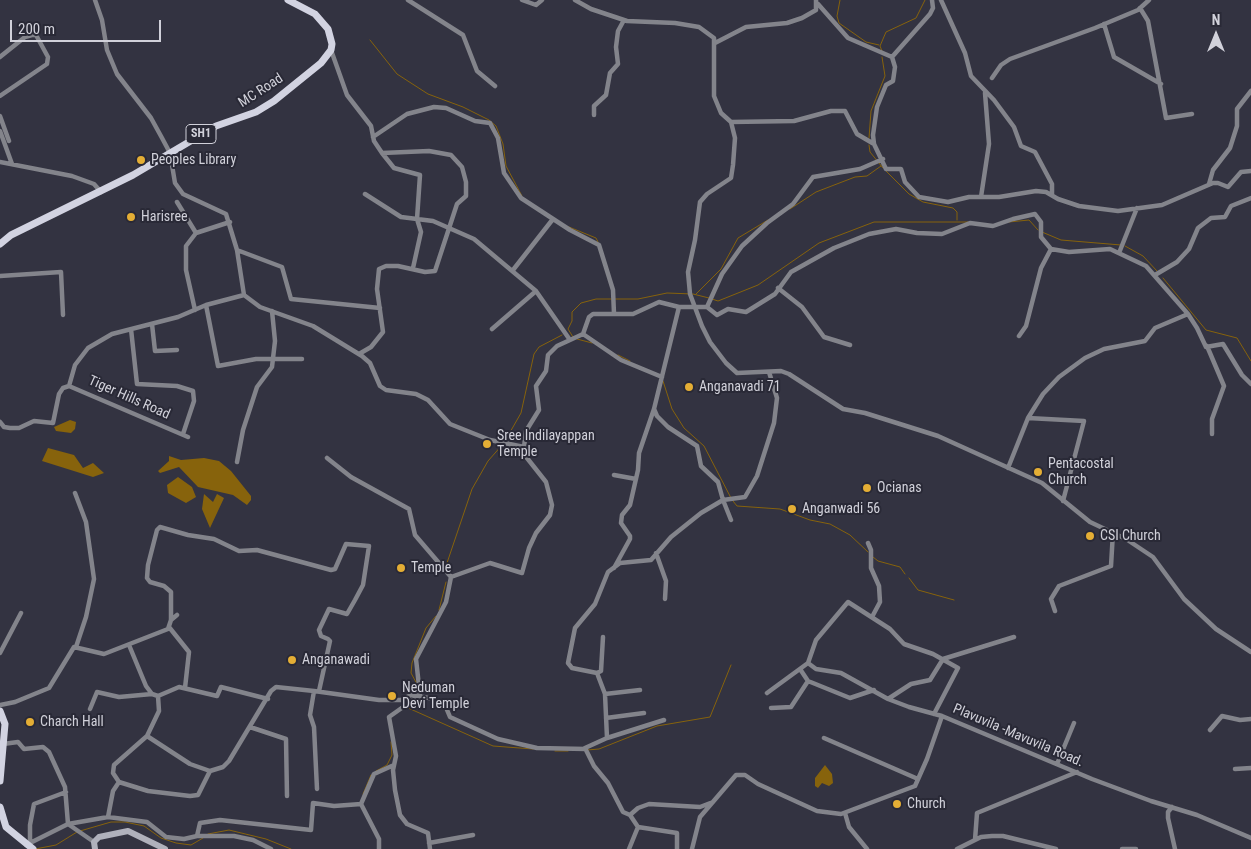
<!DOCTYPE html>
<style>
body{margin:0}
#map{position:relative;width:1251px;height:849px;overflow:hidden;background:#333341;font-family:"Roboto Condensed",sans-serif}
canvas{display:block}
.north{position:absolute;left:1191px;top:10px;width:50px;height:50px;-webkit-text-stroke:4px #292936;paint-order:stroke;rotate:0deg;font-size:14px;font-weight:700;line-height:20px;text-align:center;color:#d1d1da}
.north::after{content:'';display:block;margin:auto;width:18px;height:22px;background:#d1d1da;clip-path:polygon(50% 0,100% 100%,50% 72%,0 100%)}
.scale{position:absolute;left:10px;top:20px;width:151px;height:22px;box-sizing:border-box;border:2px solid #d1d1da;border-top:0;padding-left:6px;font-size:15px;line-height:18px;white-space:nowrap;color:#d1d1da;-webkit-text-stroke:4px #292936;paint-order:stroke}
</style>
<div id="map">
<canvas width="1251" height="849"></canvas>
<div class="north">N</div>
<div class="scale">200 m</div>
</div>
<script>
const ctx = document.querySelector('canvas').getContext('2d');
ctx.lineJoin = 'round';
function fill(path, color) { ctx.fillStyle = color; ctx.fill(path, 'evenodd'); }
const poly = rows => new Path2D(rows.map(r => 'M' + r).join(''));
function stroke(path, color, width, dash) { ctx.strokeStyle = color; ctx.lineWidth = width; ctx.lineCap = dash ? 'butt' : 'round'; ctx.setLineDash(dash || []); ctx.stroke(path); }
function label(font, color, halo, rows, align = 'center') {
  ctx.font = font + ' "Roboto Condensed",sans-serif'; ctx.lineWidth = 4; ctx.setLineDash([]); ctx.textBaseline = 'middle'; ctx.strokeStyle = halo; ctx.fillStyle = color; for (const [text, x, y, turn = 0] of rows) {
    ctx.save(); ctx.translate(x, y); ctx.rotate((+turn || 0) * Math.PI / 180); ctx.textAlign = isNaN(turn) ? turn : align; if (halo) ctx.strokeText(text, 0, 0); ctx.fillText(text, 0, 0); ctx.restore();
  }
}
fill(poly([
 [70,420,76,422,75,429,71,433,56,431,54,427],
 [48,448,74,455,83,468,93,463,104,473,93,477,42,461],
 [169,456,181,460,204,458,219,461,231,471,251,496,251,500,247,505,233,495,198,487,179,467,160,473,158,471,169,461],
 [178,477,192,487,196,497,186,503,168,493,167,485],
 [204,494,213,502,217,494,224,498,210,528,202,509],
 [825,765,832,774,833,783,829,786,822,783,818,788,815,786,815,778]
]), '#87630c');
stroke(poly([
 [840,0,837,16,839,23,866,42,879,45],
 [370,40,397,74,428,94,463,107,489,120,496,126,503,144,506,166,522,196],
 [882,51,880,46,886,32,916,18,925,0],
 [869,138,871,111,885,76,882,57],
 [869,145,870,152,883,168],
 [886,171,909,194,923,202,953,208,957,212,957,220],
 [790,209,816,192,855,177,867,176,881,166],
 [1009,222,1029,220,1038,230],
 [569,227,596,238,598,242],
 [1042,232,1061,240,1121,245],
 [1125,246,1143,256,1157,271],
 [1163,278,1206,330,1237,338,1251,361],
 [696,294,721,269,738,238,768,220],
 [712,299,718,301,758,285,819,243,874,222,968,222],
 [573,337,568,329,572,321,572,312,581,303,596,299,638,299,667,293,693,294,709,298],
 [577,339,592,343],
 [618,355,630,361],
 [663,381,672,409,684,428,704,446,731,498],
 [505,441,521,413,534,354,539,347,562,335],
 [733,501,737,506,780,509,810,520,830,524,850,535,868,552],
 [873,557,878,561,900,567,905,574],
 [447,563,472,489,488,461,503,444],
 [909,578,918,590,954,600],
 [439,610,446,582],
 [417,684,411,673,412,663,426,628,436,616],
 [406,707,493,746,533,749],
 [587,750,599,749,657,726,710,717,731,665],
 [555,751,568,751],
 [376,771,387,765,392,755,391,742],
 [363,794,371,775],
 [80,831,111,822,125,822,144,826,161,838,176,843,191,845,203,838],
 [208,834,229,830,266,839,291,849],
 [35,849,56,845,77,832]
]), '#87630c', 1);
stroke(poly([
 [95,0,102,20,107,50,117,74,151,118,162,138,170,153,175,183,183,194,226,214,237,250,244,295,260,307,313,326,362,356,370,363,380,386,386,390,416,394,428,400,450,424,490,440,524,447],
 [408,0,463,35,477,71,495,86],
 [522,0,536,5,542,0],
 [575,0,591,9,627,21,675,23,699,27,714,38,714,96,721,113,731,122,735,138,733,165,731,178,707,194,700,202,695,240,688,272,690,294,702,326,710,342,726,363,737,373,781,371,789,374,843,409,865,413,938,436,1042,483,1090,522,1126,539,1153,557,1184,599,1216,629,1251,652],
 [932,0,933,8,930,14,892,57,895,67,893,81,886,85,877,107,873,135,874,144,886,169,901,169,905,182,919,197,948,202,969,197,999,197,1036,191,1046,192,1058,199,1079,206,1118,211,1162,205,1213,183,1218,183,1228,187,1241,172,1251,171],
 [941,0,965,53,971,76,994,100,1014,127,1021,146,1035,152,1052,184,1052,195],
 [818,4,848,38,892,57],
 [1140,8,1148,21,1166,118,1192,114],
 [1104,24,1114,57,1161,84],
 [715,43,746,27,787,23,802,18,816,10,816,0],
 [331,50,347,95,371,126,374,141,382,153,429,151,451,155,462,167,466,182,466,196,457,204,435,271,425,272,398,266,386,266,379,269,377,289,383,332,371,347,359,354],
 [0,57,25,37,32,35,36,35,48,57,47,64,0,96],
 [992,78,1001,65,1010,59,1095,28,1138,10,1149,0],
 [594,115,594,106,606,95,610,73,618,64,616,47,618,31,624,20],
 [0,116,9,141],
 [731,122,794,121,831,111,845,111,857,134,874,144],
 [0,131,12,164],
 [373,137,407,114,434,107,446,108,475,121,490,123,498,138,504,173,521,198,570,230,599,245,613,290,614,314],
 [382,153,394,168,420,175,417,219,421,232,413,268],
 [0,162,72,176,94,184,101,192],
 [1209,184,1213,170,1230,148,1237,126,1237,109,1251,91],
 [365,194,401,217,433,221,474,239,536,291],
 [981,197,989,144,985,93],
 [177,202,196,233,230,222],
 [237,250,282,267,291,299,380,308],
 [1119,253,1137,208],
 [513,270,553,219],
 [1155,275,1177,262,1189,249,1198,228,1211,218,1225,217,1231,206,1251,198],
 [0,276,61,272,63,315],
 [778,288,802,307,824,337,850,345],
 [206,305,218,366,256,359,302,359],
 [707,307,722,274,742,246,767,223,793,204,813,177,860,169,883,159],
 [195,310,186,270,186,246,196,233],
 [152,324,155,351,177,350],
 [131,329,137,384,177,386,193,391,194,401,183,434],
 [492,329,536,291,570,340],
 [583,334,621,360,662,377],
 [1019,336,1026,326,1041,268,1051,249],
 [1207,346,1224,386,1212,419,1212,434],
 [69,386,75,365,88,348,112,334,178,317,206,305,244,295],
 [1028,418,1043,394,1059,377,1085,358,1104,349,1145,341,1155,328,1188,314],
 [0,422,4,427,10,428,19,428,34,421,53,423,59,394,63,388,69,386,188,437],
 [327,458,351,477,409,509,415,535,451,577],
 [237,462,243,430,257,387,272,367,275,341,272,311],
 [1008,468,1028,418,1084,421,1063,501],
 [614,475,636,479],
 [75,493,86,522,94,579,86,617,76,647],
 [731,520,723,500,745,497,757,476,774,423,777,398,769,372],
 [868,543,871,550,871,568,879,586,880,602,872,617],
 [656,553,666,581,665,599],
 [614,568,630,539,630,536,621,523,622,515,630,505,638,470,639,453,654,409,679,307],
 [1055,611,1051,599,1059,586,1111,566,1113,532],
 [171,620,177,615],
 [169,627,189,652,185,688],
 [0,653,21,613],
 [800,669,808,681,850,698,874,690],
 [597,673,601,671,603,637],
 [767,693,808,663],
 [605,694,640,690],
 [158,696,179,687,217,696,221,687,268,699],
 [888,699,911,684,930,680,943,659,1014,637],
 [0,705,15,702,49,688,74,647,104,654,168,629,171,620,171,592,164,586,150,582,147,578,148,565,157,530,160,527,188,535,214,539,239,551,257,550,331,570,335,569,346,544,369,546,363,585,355,600,347,614,329,609,319,630,321,636,328,639,330,641,319,691],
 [771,708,791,707,808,681],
 [90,709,97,692,119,697,152,694],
 [934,714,958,668,933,654,904,644,890,629,848,602,816,640,808,663,816,669,841,673,888,699,909,707,942,716,1092,779,1151,801,1197,815,1251,838],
 [606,718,644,713],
 [250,727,286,739,287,796],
 [1210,730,1222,716,1240,720,1251,719],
 [147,736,190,764,210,771],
 [607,738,664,720],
 [824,738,918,779],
 [3,744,18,742,24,749,43,747,49,752,65,787,68,824],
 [1057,764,1074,723],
 [1235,769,1251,768],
 [119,782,148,791,190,796,198,795,210,771,223,767,229,761,271,691,276,687,314,691],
 [317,789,314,727,310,715,314,691,379,700,401,700,411,695,435,699,445,705,450,717,498,739,537,748,586,749],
 [361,804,379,839,379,849],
 [1172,807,1168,812,1168,818,1175,849],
 [845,813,849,827,867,849],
 [630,815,638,808,649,804,700,807,713,802],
 [108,817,113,791,119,782,113,773,114,765,147,736,159,711,158,696,152,694,146,686,129,645],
 [68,824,94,842],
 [638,827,630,815,623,812,608,783,594,766,585,748,607,738,605,694,597,673,572,668,568,663,575,628,595,604,608,572,620,563,651,560,671,537,701,513,723,500,718,482,701,466,697,446,668,427,657,416,654,409],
 [197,836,234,836,253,840,271,849],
 [975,840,977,813,1077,772],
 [30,842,30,825,34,804,66,792],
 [429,843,473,835],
 [26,845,68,824,108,817,147,822,166,837,184,839,197,836,200,823,220,820,311,830,313,803,334,806,361,804,374,774,394,765],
 [430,849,428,833,407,824,400,815,395,790,393,770,396,756,389,717,420,695,416,659,446,602,451,577,490,563,522,573,529,548,536,533,550,515,552,505,546,482,527,458,524,447,526,431,539,410,536,386,546,371,548,355,557,346,583,334,589,317,593,314,633,314,659,302,679,307,707,307,717,315,728,309,746,312,775,294,791,272,834,248,869,234,896,229,917,233,942,234,970,223,993,226,1013,219,1035,214,1041,222,1041,237,1051,249,1069,252,1110,249,1146,266,1188,314,1197,328,1206,347,1223,344,1242,375,1251,384],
 [629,849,638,827,677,833,677,849],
 [692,849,700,817,736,775,745,775,758,784,817,811,841,814,915,786,927,759,942,716],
 [957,849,981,837,992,836,1003,836,1056,849],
 [1122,849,1136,849]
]), '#83848b', 4.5);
stroke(poly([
 [95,849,94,842,99,837,128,831,165,849]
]), '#b0b1bc', 6);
stroke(poly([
 [0,244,11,235,133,175,216,126,256,112,274,101,321,63,331,50,332,44,328,29,315,14,288,0],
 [0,711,5,724,0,781],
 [0,807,6,827,33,849]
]), '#d2d3e1', 7);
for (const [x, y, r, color] of [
 [141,160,5,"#e4ae35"],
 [131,217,5,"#e4ae35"],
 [689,387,5,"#e4ae35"],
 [487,444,5,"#e4ae35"],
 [1038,472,5,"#e4ae35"],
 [867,488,5,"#e4ae35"],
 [792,509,5,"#e4ae35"],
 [1090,536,5,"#e4ae35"],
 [401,568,5,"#e4ae35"],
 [292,660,5,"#e4ae35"],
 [392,696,5,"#e4ae35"],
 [30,722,5,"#e4ae35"],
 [897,804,5,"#e4ae35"]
]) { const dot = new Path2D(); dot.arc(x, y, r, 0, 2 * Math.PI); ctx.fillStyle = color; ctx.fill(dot); stroke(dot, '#292936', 2); }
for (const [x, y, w] of [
 [201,134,30]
]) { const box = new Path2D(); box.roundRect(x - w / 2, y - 9.5, w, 19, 4); ctx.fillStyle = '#292936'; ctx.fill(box); stroke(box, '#d1d1da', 1); }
label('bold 12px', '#d1d1da', null, [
 ["SH1",201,134]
]);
label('14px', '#d1d1da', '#292936', [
 ["MC Road",261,91,-33],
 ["Tiger Hills Road",129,398,24],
 ["Plavuvila -Mavuvila Road.",1018,736,23]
]);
label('14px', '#d1d1da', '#292936', [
 ["Peoples Library",151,160],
 ["Harisree",141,217],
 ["Anganavadi 71",699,387],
 ["Sree Indilayappan",497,436],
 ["Temple",497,452],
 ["Pentacostal",1048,464],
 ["Church",1048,480],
 ["Ocianas",877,488],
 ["Anganwadi 56",802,509],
 ["CSI Church",1100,536],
 ["Temple",411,568],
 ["Anganawadi",302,660],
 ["Neduman",402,688],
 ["Devi Temple",402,704],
 ["Charch Hall",40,722],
 ["Church",907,804]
], 'left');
</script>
